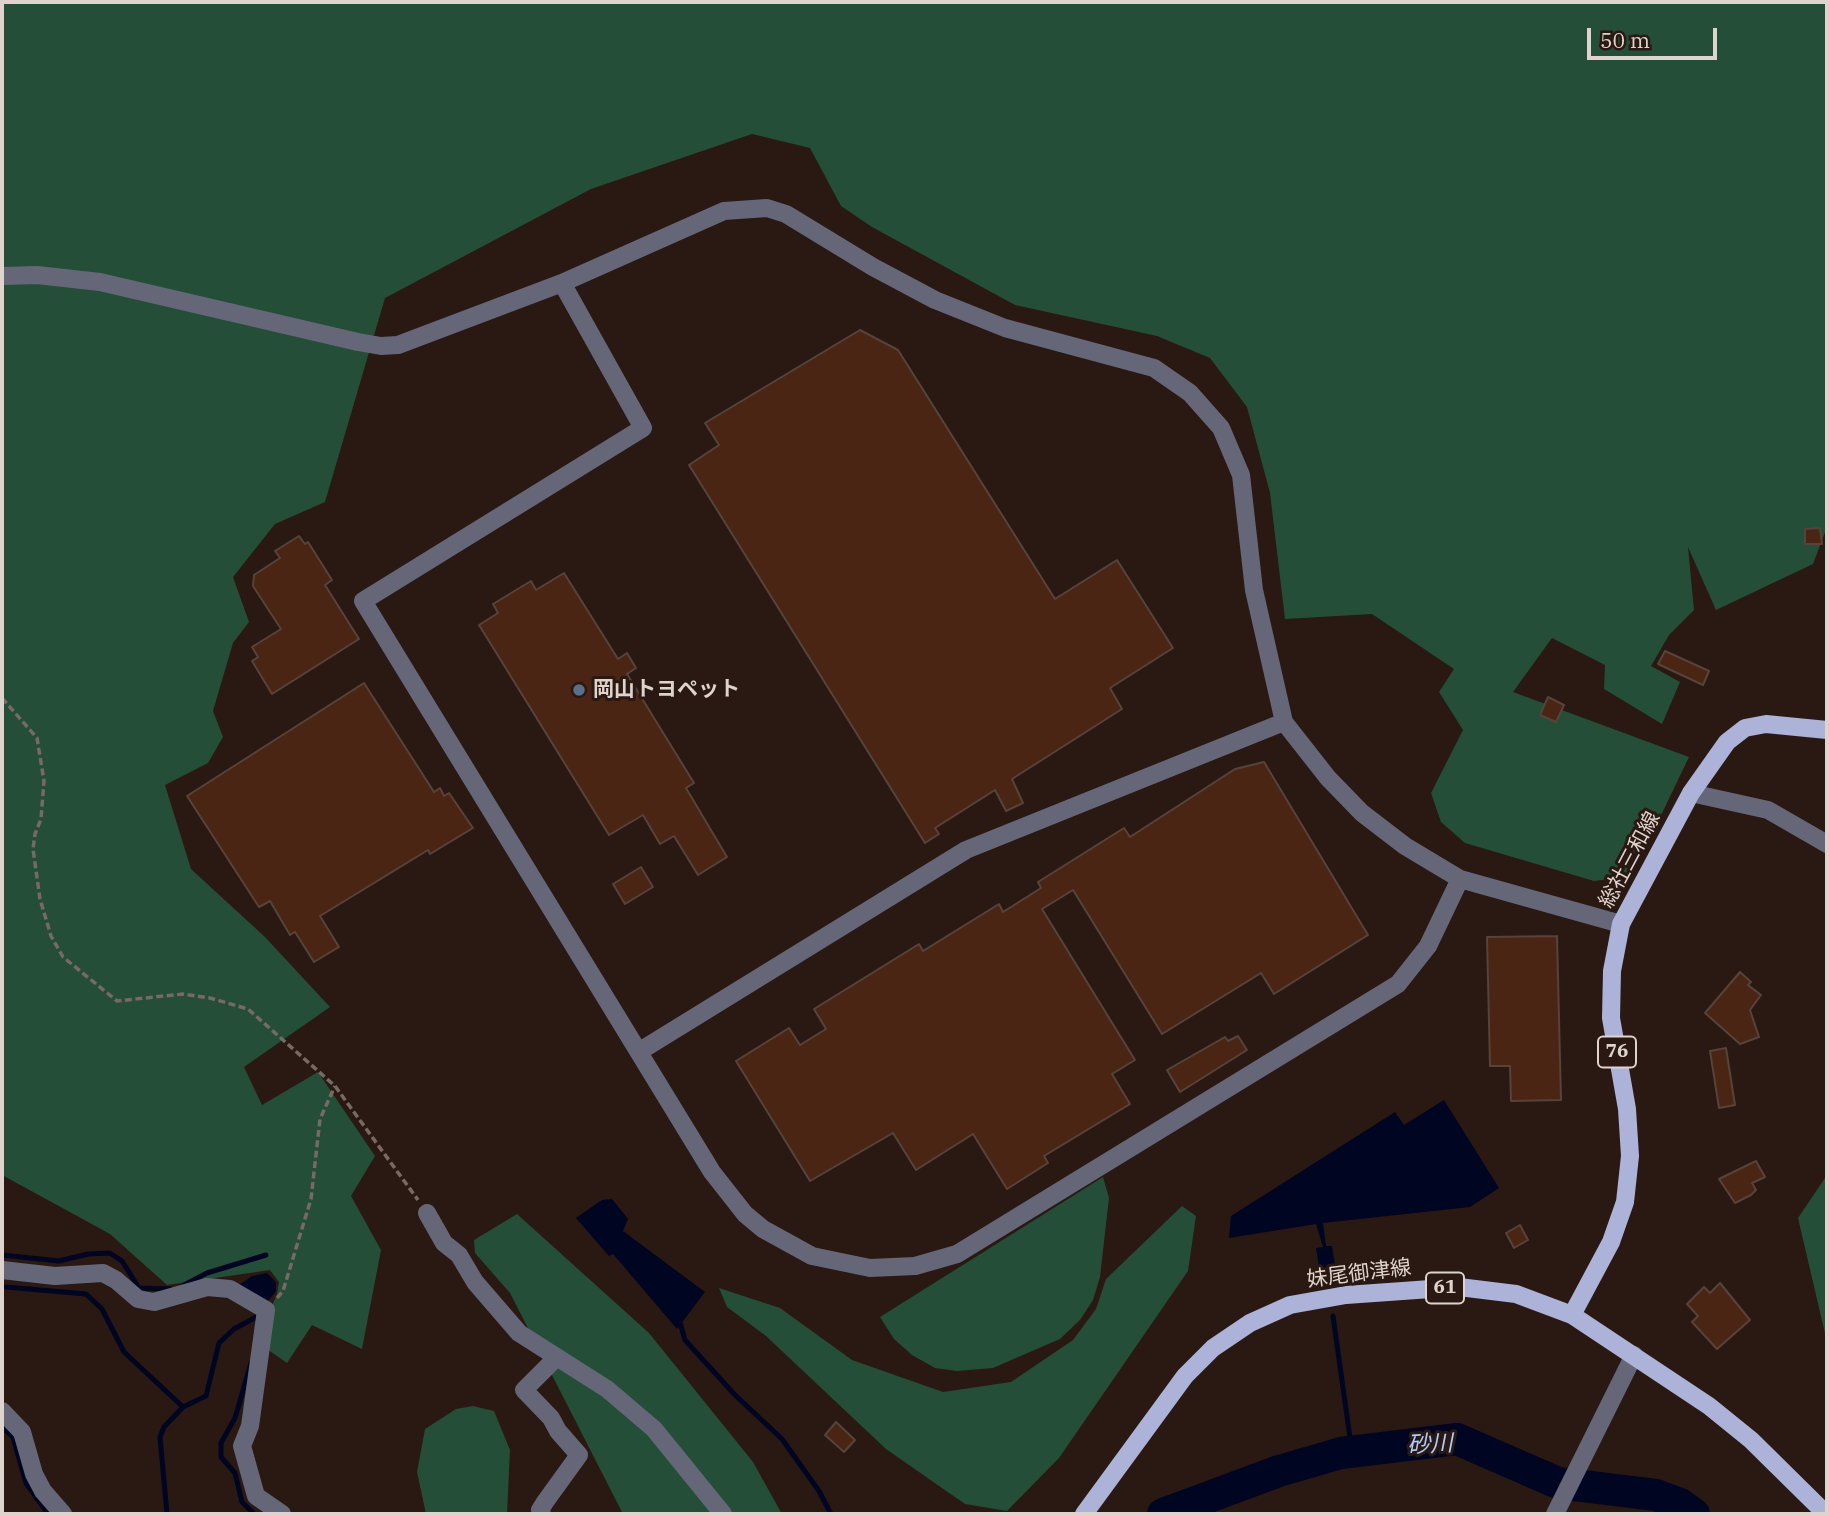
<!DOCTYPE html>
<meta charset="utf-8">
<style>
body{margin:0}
#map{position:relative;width:1829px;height:1516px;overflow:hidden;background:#291912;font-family:"IBM Plex Serif",serif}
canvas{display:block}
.frame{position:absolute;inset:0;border:4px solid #dfd3ce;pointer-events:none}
.scale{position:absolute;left:1587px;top:28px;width:130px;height:32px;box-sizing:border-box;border:4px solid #dfd3ce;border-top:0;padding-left:9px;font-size:21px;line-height:24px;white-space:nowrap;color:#dfd3ce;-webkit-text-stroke:5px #291912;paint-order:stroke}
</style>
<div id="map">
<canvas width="1829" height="1516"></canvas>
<div class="frame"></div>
<div class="scale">50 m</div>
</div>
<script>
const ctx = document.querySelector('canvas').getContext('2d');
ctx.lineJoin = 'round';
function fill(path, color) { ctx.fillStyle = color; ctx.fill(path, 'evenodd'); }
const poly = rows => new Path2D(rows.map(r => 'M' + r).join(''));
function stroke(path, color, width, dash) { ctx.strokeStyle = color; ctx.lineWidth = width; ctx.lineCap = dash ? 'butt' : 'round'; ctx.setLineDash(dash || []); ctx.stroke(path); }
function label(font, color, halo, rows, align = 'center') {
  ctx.font = font + ' "IBM Plex Serif","Noto Sans JP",serif'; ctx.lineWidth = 6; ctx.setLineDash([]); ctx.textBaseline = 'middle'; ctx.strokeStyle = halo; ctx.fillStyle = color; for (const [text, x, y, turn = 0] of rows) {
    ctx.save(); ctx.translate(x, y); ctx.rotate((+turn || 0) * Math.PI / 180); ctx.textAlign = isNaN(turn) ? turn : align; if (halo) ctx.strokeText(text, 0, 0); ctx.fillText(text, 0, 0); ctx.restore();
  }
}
fill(poly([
 [2,2,1827,2,1827,527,1813,564,1716,610,1688,547,1694,610,1669,635,1651,666,1680,682,1662,724,1604,689,1605,665,1552,638,1513,692,1689,757,1641,857,1624,877,1594,881,1465,843,1441,822,1431,793,1463,730,1439,692,1454,669,1372,614,1285,619,1270,493,1247,407,1210,358,1157,336,1015,305,872,227,841,206,810,148,752,134,591,189,385,298,325,502,275,524,233,577,249,622,233,643,213,711,223,737,208,763,165,785,191,869,265,937,330,1007,244,1067,262,1105,318,1072,375,1156,351,1196,381,1250,362,1349,312,1325,287,1363,267,1349,269,1313,277,1294,279,1282,270,1270,167,1285,110,1234,2,1175],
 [1827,1175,1827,1342,1798,1218],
 [1103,1177,1109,1198,1100,1277,1093,1300,1080,1320,1060,1339,993,1368,957,1371,935,1368,912,1355,894,1339,880,1317],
 [1182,1206,1196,1216,1188,1271,1059,1458,1007,1511,965,1504,886,1449,766,1336,727,1307,719,1288,780,1308,852,1360,943,1392,1011,1382,1073,1340,1096,1309,1106,1279],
 [517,1214,649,1333,753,1462,782,1514,623,1514,510,1293,475,1253,474,1240],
 [473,1406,494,1411,510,1450,507,1514,426,1514,417,1472,425,1429,456,1409]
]), '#244e37');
fill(poly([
 [1444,1100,1499,1188,1470,1207,1323,1223,1326,1246,1332,1246,1337,1277,1321,1279,1316,1248,1323,1247,1316,1224,1229,1238,1231,1216,1395,1112,1404,1125],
 [612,1199,628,1219,623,1231,705,1292,677,1329,613,1254,609,1256,576,1218,602,1200],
 [267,1273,276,1282,276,1291,269,1300,261,1303,239,1285,252,1276]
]), '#000521');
stroke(poly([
 [2,1255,59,1261,88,1254,110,1253,122,1261,139,1288,171,1289],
 [184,1285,207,1273,266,1255],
 [6,1287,86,1294,102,1309,124,1352,183,1407,164,1427,160,1437,167,1514],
 [1333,1316,1352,1452],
 [679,1319,685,1340,735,1395,782,1439,819,1491,831,1514],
 [251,1363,235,1418,221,1443,221,1457,235,1473,242,1502,254,1514],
 [183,1407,206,1396,219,1343,234,1329,260,1315],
 [2,1427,13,1437,26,1483,48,1514]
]), '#000521', 5);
stroke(poly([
 [1163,1514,1279,1471,1341,1453,1457,1439,1558,1483,1656,1495,1680,1504,1694,1514]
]), '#000521', 32);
const building = poly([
 [860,330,898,350,1055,599,1117,560,1173,648,1110,688,1122,709,1012,779,1023,803,1006,811,995,790,935,828,939,834,925,843,689,465,719,445,705,423,860,330],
 [1820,528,1822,544,1805,544,1805,529,1820,528],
 [299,536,305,544,308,542,332,580,325,585,359,639,272,694,252,661,258,657,252,647,281,629,253,586,254,575,280,558,275,551,299,536],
 [564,573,618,659,627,653,636,668,627,674,694,783,686,788,727,857,698,875,674,836,660,844,643,815,609,835,479,625,498,613,493,604,531,581,536,590,564,573],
 [1665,651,1709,671,1703,685,1658,664,1665,651],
 [364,683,434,792,440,788,444,796,449,793,473,828,430,854,428,850,320,916,339,947,314,962,295,932,290,935,270,901,259,907,187,796,364,683],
 [1548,697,1564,705,1556,722,1540,715,1548,697],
 [1264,762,1368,935,1274,994,1261,973,1162,1034,1073,890,1042,909,1135,1060,1112,1074,1130,1104,1044,1156,1048,1163,1007,1189,973,1134,916,1170,893,1133,810,1181,736,1061,789,1028,800,1045,826,1029,814,1009,919,944,923,951,999,904,1003,912,1041,888,1038,882,1124,828,1130,837,1235,769,1264,762],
 [641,867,653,887,625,904,613,884,641,867],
 [1557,936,1561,1100,1511,1101,1510,1066,1490,1066,1487,937,1557,936],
 [1740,972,1751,982,1748,985,1761,995,1750,1010,1759,1037,1740,1044,1705,1013,1740,972],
 [1238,1036,1247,1050,1180,1092,1167,1070,1225,1037,1228,1041,1238,1036],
 [1726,1048,1735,1105,1719,1108,1710,1051,1726,1048],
 [1756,1161,1765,1177,1752,1183,1756,1190,1751,1195,1735,1203,1719,1179,1756,1161],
 [1520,1225,1528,1240,1514,1248,1506,1233,1520,1225],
 [1720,1283,1750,1320,1717,1349,1692,1322,1698,1316,1687,1304,1704,1287,1710,1293,1720,1283],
 [836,1422,855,1440,844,1452,825,1435,836,1422]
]);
fill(building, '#4b2513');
stroke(building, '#56433a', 2);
stroke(poly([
 [2,698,37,738,44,781,41,819,35,834,33,849,40,899,51,936,63,957,117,1001,183,994,210,998,248,1009,335,1086,418,1200],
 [277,1298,283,1291,311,1199,320,1119,335,1086]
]), '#776963', 3.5, [7, 3.5]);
stroke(poly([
 [2,276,37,275,100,282,358,342,381,346,398,345,562,283,724,211,767,208,786,214,873,267,935,300,1005,328,1154,368,1190,393,1221,428,1241,475,1254,590,1284,722,1328,778,1362,813,1405,846,1460,879,1621,924],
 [562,283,643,428,363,601,712,1172,745,1214,763,1229,812,1256,870,1268,915,1266,957,1254,1398,984,1428,946,1460,879],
 [1691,793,1768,810,1827,844],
 [640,1051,966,850,1284,722],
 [427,1213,444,1243,459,1255,475,1282,519,1333,607,1389,654,1429,723,1514],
 [2,1270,55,1276,103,1273,116,1280,138,1299,154,1302,207,1287,230,1289,266,1310,250,1426,242,1446,256,1496,282,1514],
 [2,1411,22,1432,34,1474,43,1491,63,1514],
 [542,1514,540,1510,545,1502,579,1455,558,1431,551,1418,524,1390,555,1359],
 [1555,1514,1634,1355]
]), '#656779', 18);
stroke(poly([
 [1572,1315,1611,1242,1625,1202,1630,1156,1627,1109,1611,1018,1612,971,1621,924,1691,793,1727,742,1745,728,1766,724,1827,730],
 [1084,1514,1185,1376,1213,1348,1250,1323,1290,1305,1346,1295,1459,1287,1516,1294,1572,1315,1709,1406,1751,1440,1826,1514]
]), '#adb2d8', 18);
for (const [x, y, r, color] of [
 [579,690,7,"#5c6f8a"]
]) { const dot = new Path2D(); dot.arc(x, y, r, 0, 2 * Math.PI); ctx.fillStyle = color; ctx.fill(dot); stroke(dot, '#291912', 2.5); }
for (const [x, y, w] of [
 [1617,1052,38],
 [1445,1288,38]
]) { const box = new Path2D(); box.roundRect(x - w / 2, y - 15.5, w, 31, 5); ctx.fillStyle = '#291912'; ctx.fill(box); stroke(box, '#dfd3ce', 2); }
label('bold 19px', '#dfd3ce', null, [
 ["76",1617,1052],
 ["61",1445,1288]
]);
label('bold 21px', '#dfd3ce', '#291912', [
 ["岡山トヨペット",593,690]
], 'left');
label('21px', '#dfd3ce', '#291912', [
 ["総社三和線",1630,860,-62],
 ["妹尾御津線",1359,1274,-7]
]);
label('italic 23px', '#adcdfc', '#291912', [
 ["砂川",1430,1445,-3]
]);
</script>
